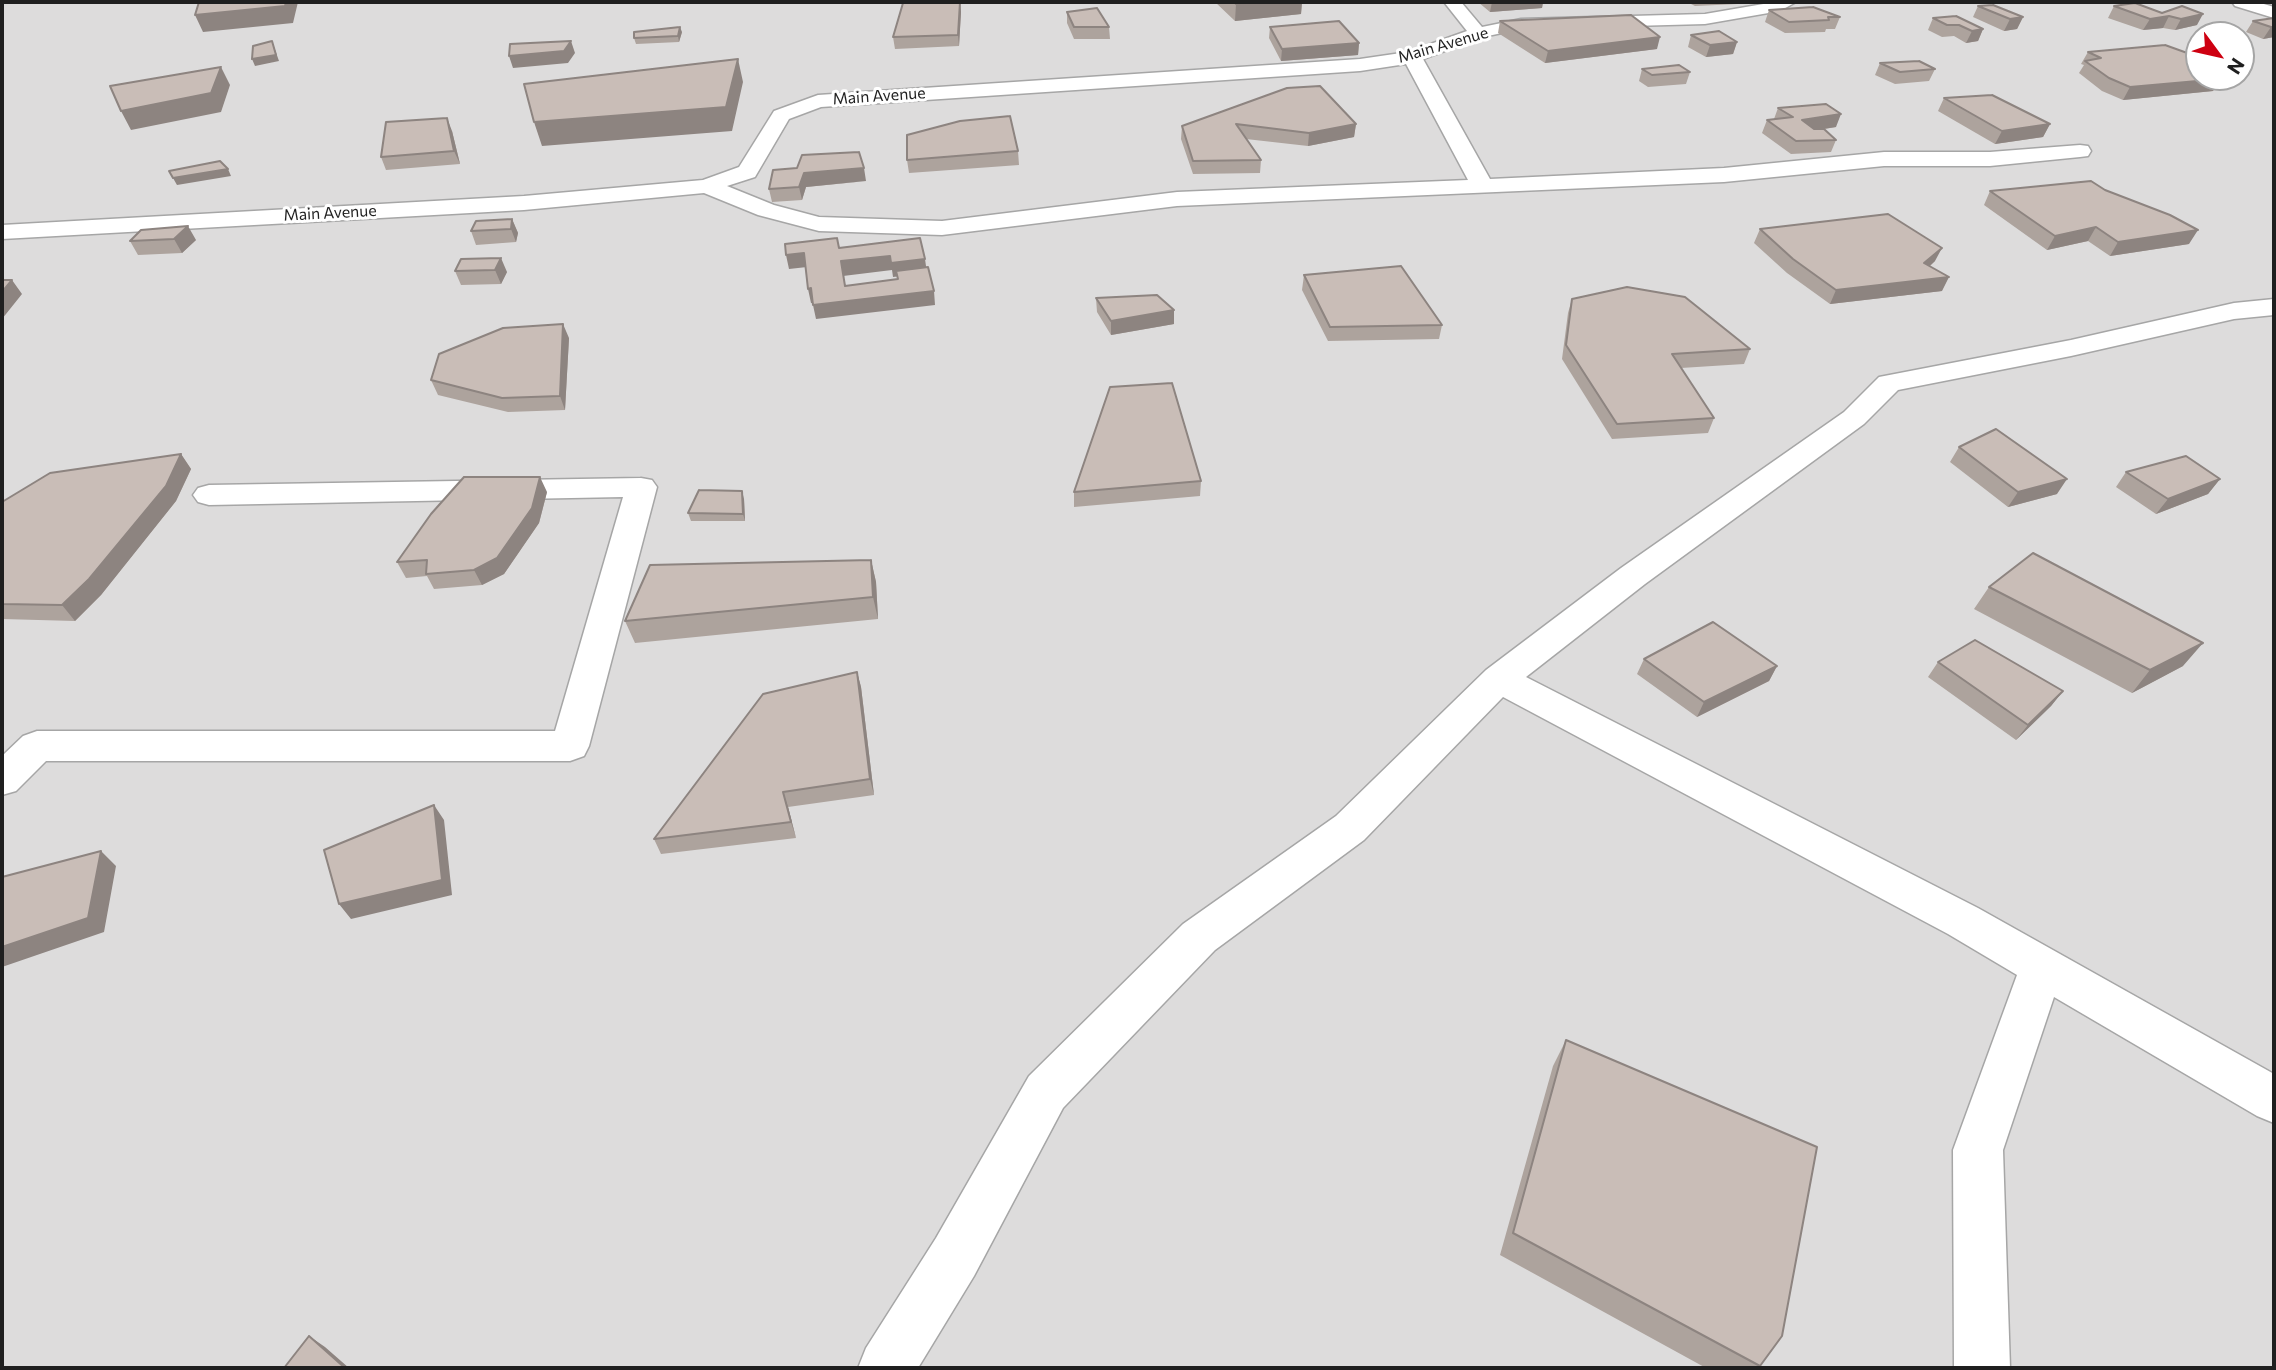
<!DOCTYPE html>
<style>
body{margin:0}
#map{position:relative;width:2276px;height:1370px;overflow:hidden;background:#f1ece4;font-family:Commissioner,sans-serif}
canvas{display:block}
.frame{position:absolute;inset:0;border:4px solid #1f1f1f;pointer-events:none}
.north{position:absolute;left:2185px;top:21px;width:70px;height:70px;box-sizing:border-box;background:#fff;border:2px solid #a5a5a5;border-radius:50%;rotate:123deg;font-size:19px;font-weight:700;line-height:28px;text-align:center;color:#1f1f1f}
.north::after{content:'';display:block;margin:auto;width:24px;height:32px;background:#ce0011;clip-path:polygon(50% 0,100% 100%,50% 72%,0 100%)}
</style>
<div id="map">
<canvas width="2276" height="1370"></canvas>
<div class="frame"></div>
<div class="north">N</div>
</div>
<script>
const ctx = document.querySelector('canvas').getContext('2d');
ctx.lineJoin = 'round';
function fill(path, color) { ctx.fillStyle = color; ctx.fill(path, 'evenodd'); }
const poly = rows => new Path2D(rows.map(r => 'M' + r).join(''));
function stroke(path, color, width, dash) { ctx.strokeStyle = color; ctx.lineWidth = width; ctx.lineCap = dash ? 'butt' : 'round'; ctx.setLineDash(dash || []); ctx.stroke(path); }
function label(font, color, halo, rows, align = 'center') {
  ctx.font = font + ' Commissioner,sans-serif'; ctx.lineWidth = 6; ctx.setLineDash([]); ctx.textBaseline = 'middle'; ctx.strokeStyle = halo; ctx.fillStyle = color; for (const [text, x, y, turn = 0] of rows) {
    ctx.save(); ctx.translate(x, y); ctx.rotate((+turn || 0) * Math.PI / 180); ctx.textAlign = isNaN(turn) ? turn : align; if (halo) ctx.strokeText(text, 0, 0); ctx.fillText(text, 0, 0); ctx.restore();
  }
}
fill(poly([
 [2,2,2274,2,2274,1368,2,1368],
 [2199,35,2241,35,2241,77,2199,77]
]), '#dddcdc');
const street = poly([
 [1444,2,1461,2,1482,27,1521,19,1705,14,1775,2,1796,2,1780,11,1705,24,1521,29,1483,37,1423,59,1490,179,1724,168,1884,152,1990,152,2080,145,2088,146,2091,151,2088,156,2080,157,1990,166,1884,166,1724,182,1177,206,942,235,819,231,758,215,704,193,524,210,2,239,2,225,524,196,703,180,739,167,774,111,818,95,1360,59,1408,52,1467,31,1444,2],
 [1406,64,1468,180,1177,192,942,221,819,217,774,205,727,186,755,177,789,119,821,107,1360,71,1406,64],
 [2232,2,2257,2,2274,7,2274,18,2235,6,2232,2],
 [2274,299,2274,315,2234,319,2071,356,1898,390,1864,424,1645,584,1526,677,1978,908,2274,1074,2274,1123,2257,1116,2054,997,2003,1150,2010,1368,1954,1368,1953,1150,2017,975,1948,934,1503,697,1364,840,1215,950,1063,1108,974,1276,918,1368,858,1368,866,1348,936,1238,1029,1076,1183,924,1336,816,1486,670,1621,568,1844,412,1879,377,2071,340,2234,303,2274,299],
 [641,478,652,480,657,487,589,746,584,756,570,761,46,761,16,791,2,795,2,756,23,736,37,731,555,731,623,497,209,505,198,502,193,495,198,488,209,485,641,478]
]);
stroke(street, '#a6a6a6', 3);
fill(street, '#fff');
fill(poly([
 [960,2,961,12,959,46,895,49,893,37],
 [1215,2,1302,2,1301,14,1235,21],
 [1478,2,1543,2,1542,8,1490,12],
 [1687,2,1739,2,1738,4,1695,6],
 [2135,3,2197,25,2175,30,2163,28,2143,30,2108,18,2114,6],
 [1978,6,2023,17,2017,29,2004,31,1973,17],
 [1769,10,1840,17,1835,29,1826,29,1825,32,1785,33,1765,22],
 [1067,12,1109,27,1110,39,1074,39,1067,23],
 [1933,18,1983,29,1978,41,1966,43,1954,36,1942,37,1928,30],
 [2274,18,2274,37,2263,39,2246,32,2253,21],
 [1500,21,1657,49,1545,63,1498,33],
 [1270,27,1359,43,1358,55,1281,61,1269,38],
 [682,32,679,42,636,44,634,38],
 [1691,35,1737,42,1733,54,1706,57,1688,47],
 [2088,52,2199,77,2220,79,2213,91,2123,100,2102,91,2079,73,2084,65,2081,64],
 [1880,63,1935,69,1929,81,1895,84,1875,75],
 [1642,69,1690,72,1686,84,1648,87,1639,81],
 [1287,88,1356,124,1354,137,1308,146,1246,139,1261,160,1260,173,1193,174,1181,139,1182,126],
 [1944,98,2050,124,2043,137,1995,144,1938,111],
 [1778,108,1836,127,1824,129,1836,140,1831,152,1791,154,1762,133,1767,120,1774,119],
 [452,131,460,164,386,170,381,157],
 [1018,151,1019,165,909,173,907,160],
 [866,181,806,187,802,200,772,202,769,189],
 [2105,190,2189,244,2110,256,2088,241,2047,250,1984,205,1990,191],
 [512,219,518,233,516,242,476,245,471,231],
 [1760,229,1935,261,1930,266,1942,291,1830,304,1787,273,1754,243],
 [141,230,196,240,182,253,138,255,130,241],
 [461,259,507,272,501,284,461,285,455,271],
 [1304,275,1442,325,1439,339,1328,341,1302,290],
 [1096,298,1174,324,1111,335,1097,312],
 [1572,299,1750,349,1744,364,1681,368,1714,418,1708,433,1612,439,1562,359,1568,313],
 [569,338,565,410,508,412,438,395,431,380],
 [1959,447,2057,494,2008,507,1950,462],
 [181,454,191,469,176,501,101,595,75,621,2,619,2,502],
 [2126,472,2220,479,2208,494,2156,514,2116,487],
 [1201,481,1200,496,1074,507,1074,492],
 [547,492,539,523,504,574,482,585,434,589,427,576,406,578,397,562],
 [744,499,745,521,691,521,688,513],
 [871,560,876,582,878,619,635,643,625,621],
 [1989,587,2183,666,2132,693,1974,609],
 [1644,659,1777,666,1769,681,1697,717,1637,674],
 [1938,662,2063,691,2051,706,2016,740,1928,677],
 [857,672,861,687,874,795,788,807,796,838,661,854,654,839],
 [1566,1040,1760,1366,1758,1368,1706,1368,1500,1255,1553,1066]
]), '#ada39d');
fill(poly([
 [286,2,298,2,293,23,203,32,195,15],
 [560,2,591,2,561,4],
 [960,2,961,12,959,46,958,35],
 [1256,2,1302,2,1301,14,1235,21,1236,4],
 [1492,2,1543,2,1542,8,1490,12],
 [2203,14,2197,25,2175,30,2181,19],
 [2169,16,2163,28,2143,30,2150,19],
 [2023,17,2017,29,2004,31,2010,19],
 [680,27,682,32,679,42,678,36],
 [2271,27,2274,27,2274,37,2263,39],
 [1983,29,1978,41,1966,43,1972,31],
 [1660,37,1657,49,1545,63,1548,51],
 [272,41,279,61,255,66,252,59],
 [571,41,575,53,568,63,513,68,509,56],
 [1737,42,1733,54,1706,57,1710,45],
 [1359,43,1358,55,1281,61,1282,49],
 [738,59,743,82,732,131,542,146,534,122],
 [221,67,230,85,221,112,131,130,121,111],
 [2220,79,2213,91,2123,100,2130,87],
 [1841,114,1836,127,1797,133,1802,120],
 [447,118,452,131,460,164,454,151],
 [1356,124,1354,137,1308,146,1309,133],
 [2050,124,2043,137,1995,144,2002,131],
 [864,168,866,181,806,187,802,200,799,187,804,173],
 [228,169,231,176,177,185,173,178],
 [512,219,518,233,516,242,511,229],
 [188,226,196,240,182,253,174,239],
 [2096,227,2088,241,2047,250,2055,236],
 [2198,230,2189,244,2110,256,2118,242],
 [1942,248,1935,261,1917,277,1924,263],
 [804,253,807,267,789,269,786,255],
 [890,256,925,259,927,273,893,277,892,270,843,276,841,261],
 [501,258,507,272,501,284,495,270],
 [1949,277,1942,291,1830,304,1836,290],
 [12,280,22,294,2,319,2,292],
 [811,288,814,303,811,303,808,289],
 [934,291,935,305,816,319,813,305],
 [1174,310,1174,324,1111,335,1111,321],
 [563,324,569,338,565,410,560,396],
 [181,454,191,469,176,501,101,595,75,621,62,605],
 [540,477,547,492,539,523,504,574,482,585,474,570],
 [2067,479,2057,494,2008,507,2018,492],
 [2220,479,2208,494,2156,514,2168,499],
 [742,491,744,499,745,521,743,514],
 [871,560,876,582,878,619,873,597],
 [2203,643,2183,666,2132,693,2150,670],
 [1777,666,1769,681,1697,717,1704,702],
 [857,672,861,687,874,795,870,779],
 [2063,691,2051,706,2016,740,2028,725],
 [783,792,788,807,796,838,791,822],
 [434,805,444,820,452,895,351,919,339,904],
 [101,851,116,866,104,932,2,967,2,947],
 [309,1336,325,1347,349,1368,345,1368]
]), '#8d8480');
const building = poly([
 [199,2,286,2,285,6,195,15,199,2],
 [943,2,960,2,958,35,893,37,903,3,943,2],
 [1234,2,1256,2,1236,4,1234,2],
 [2135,3,2162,13,2182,6,2203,14,2181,19,2169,16,2150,19,2114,6,2135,3],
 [1993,5,2023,17,2010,19,1978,6,1993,5],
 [1813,7,1840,17,1828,17,1829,20,1789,22,1769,10,1813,7],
 [1097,8,1109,27,1074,27,1067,12,1097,8],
 [1631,15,1660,37,1548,51,1500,21,1631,15],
 [1956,16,1983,29,1972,31,1959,25,1947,25,1933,18,1956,16],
 [2274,18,2274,27,2271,27,2253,21,2274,18],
 [1339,21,1359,43,1282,49,1270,27,1339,21],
 [680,27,678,36,634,38,634,32,680,27],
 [1719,31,1737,42,1710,45,1691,35,1719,31],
 [272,41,276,55,252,59,253,46,272,41],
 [571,41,564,51,509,56,510,44,571,41],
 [2165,45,2190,54,2199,53,2199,77,2217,77,2220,79,2130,87,2109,78,2085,61,2101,58,2088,52,2165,45],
 [738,59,726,107,534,122,524,84,738,59],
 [1919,61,1935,69,1900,72,1880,63,1919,61],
 [1679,65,1690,72,1652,75,1642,69,1679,65],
 [221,67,211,93,121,111,110,86,221,67],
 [1320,86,1356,124,1309,133,1236,124,1261,160,1193,161,1182,126,1287,88,1320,86],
 [1992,95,2050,124,2002,131,1944,98,1992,95],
 [1826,104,1841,114,1802,120,1814,129,1824,129,1836,140,1796,141,1767,120,1793,117,1778,108,1826,104],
 [1010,116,1018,151,907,160,907,135,960,121,1010,116],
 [447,118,454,151,381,157,386,122,447,118],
 [859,152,864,168,804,173,799,187,769,189,773,170,797,168,802,155,859,152],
 [220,161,228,169,173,178,169,171,220,161],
 [2091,181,2105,190,2170,215,2198,230,2118,242,2096,227,2055,236,1990,191,2091,181],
 [1888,214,1942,248,1924,263,1949,277,1836,290,1793,259,1760,229,1888,214],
 [512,219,511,229,471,231,476,221,512,219],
 [188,226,174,239,130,241,141,230,188,226],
 [837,238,839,248,920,238,925,259,891,263,890,256,841,261,845,286,898,279,896,271,928,267,934,291,813,305,811,288,808,289,804,253,786,255,785,244,837,238],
 [501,258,495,270,455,271,461,259,501,258],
 [1401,266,1442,325,1330,327,1304,275,1401,266],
 [2,280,12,280,2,292,2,280],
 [1627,287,1685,297,1750,349,1672,354,1714,418,1617,424,1566,345,1572,299,1627,287],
 [1157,295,1174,310,1111,321,1096,298,1157,295],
 [563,324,560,396,502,398,431,380,439,354,503,328,563,324],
 [1172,383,1201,481,1074,492,1110,387,1172,383],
 [1996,429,2067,479,2018,492,1959,447,1996,429],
 [181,454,166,486,89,579,62,605,2,604,2,502,50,473,181,454],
 [2186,456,2220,479,2168,499,2126,472,2186,456],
 [464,477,540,477,532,508,497,558,474,570,426,574,427,560,397,562,431,514,464,477],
 [699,490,742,491,743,514,688,513,699,490],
 [2033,553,2203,643,2150,670,1989,587,2033,553],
 [871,560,873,597,625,621,650,565,871,560],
 [1713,622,1777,666,1704,702,1644,659,1713,622],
 [1975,640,2063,691,2028,725,1938,662,1975,640],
 [857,672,870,779,783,792,791,822,654,839,763,694,857,672],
 [434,805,442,880,339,904,324,850,434,805],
 [101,851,88,918,2,947,2,877,101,851],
 [1566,1040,1817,1147,1782,1336,1760,1366,1513,1233,1566,1040],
 [309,1336,345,1368,284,1368,309,1336]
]);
fill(building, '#c9bdb7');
stroke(building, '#8d8480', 2);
label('16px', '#1f1f1f', '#fff', [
 ["Main Avenue",1443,45,-16],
 ["Main Avenue",879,96,-4],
 ["Main Avenue",330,213,-3]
]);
</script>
